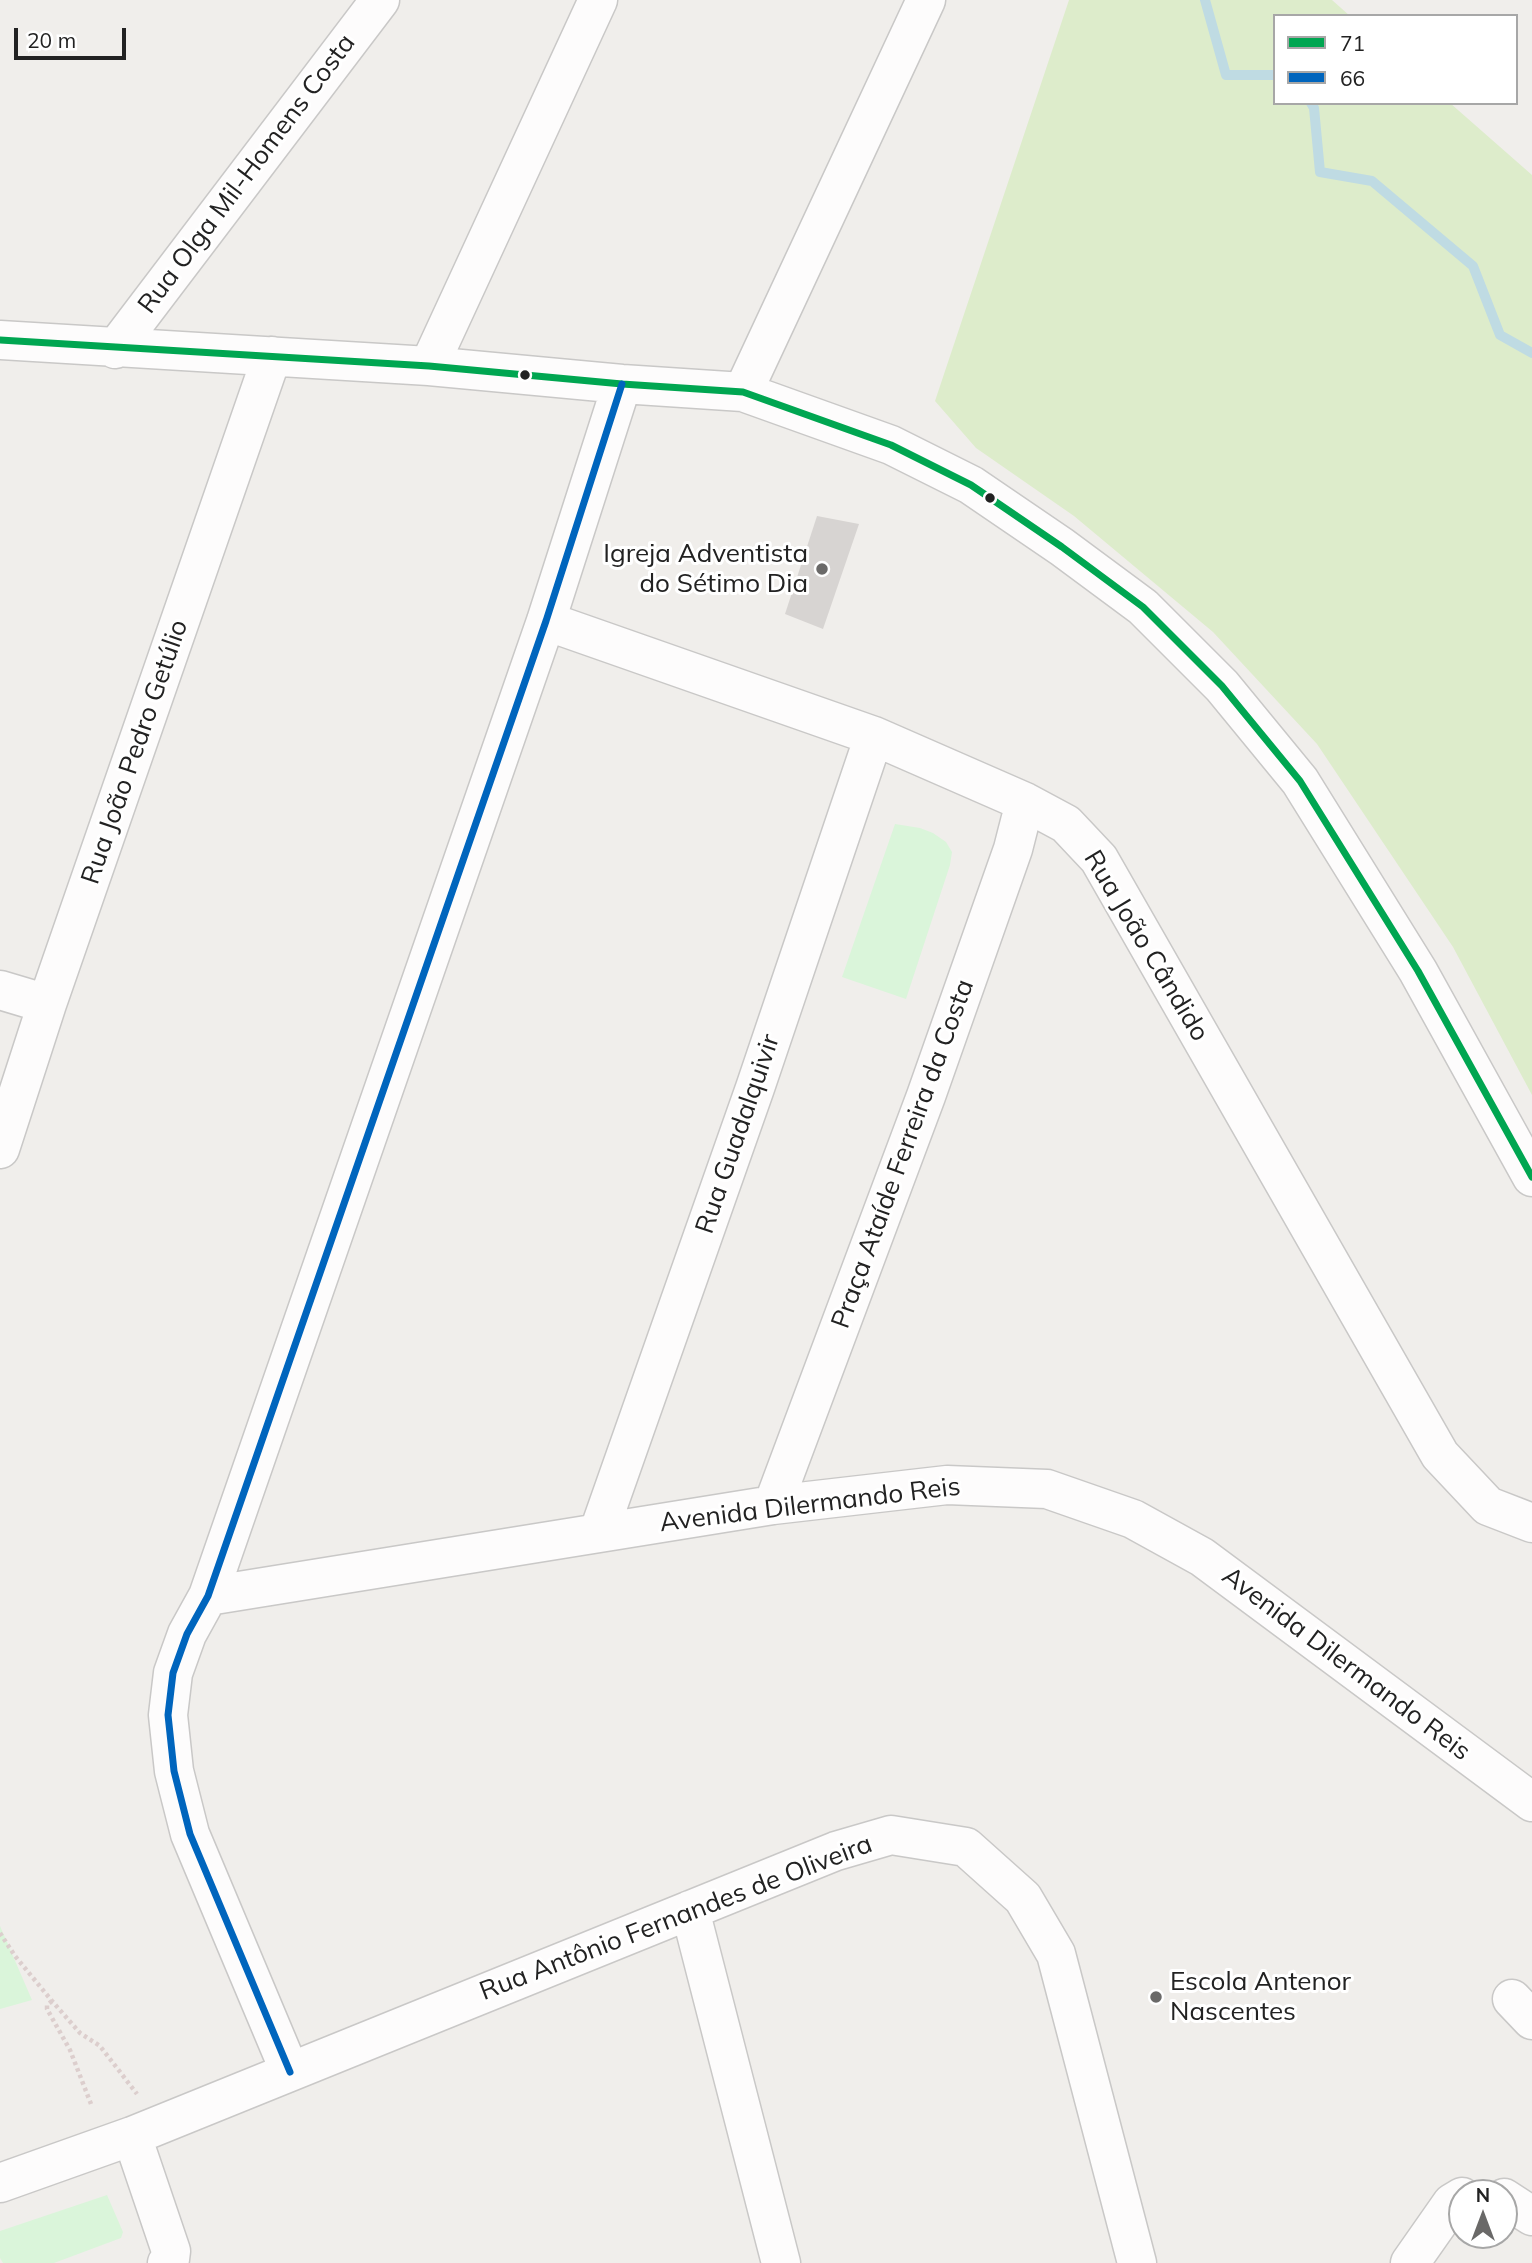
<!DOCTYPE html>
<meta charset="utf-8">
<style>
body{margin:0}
#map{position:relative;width:1532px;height:2263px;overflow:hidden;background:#f0eeeb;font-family:Mulish,sans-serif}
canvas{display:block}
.legend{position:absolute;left:1273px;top:14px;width:245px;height:91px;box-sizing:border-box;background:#fff;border:2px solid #a7a7a7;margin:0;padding:9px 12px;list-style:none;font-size:21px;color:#222}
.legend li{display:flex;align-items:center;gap:14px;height:35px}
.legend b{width:35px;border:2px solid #a7a7a7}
.north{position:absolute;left:1448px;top:2179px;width:70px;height:70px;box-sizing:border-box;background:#fff;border:2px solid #a7a7a7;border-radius:50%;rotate:0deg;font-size:19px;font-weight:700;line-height:28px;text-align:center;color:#222}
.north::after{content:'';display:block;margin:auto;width:24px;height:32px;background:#6a6968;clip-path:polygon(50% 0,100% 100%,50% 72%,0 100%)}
.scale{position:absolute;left:14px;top:28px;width:112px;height:32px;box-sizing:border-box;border:4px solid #222;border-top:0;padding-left:9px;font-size:21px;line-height:24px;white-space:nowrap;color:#222;-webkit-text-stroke:5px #fff;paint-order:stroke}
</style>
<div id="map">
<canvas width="1532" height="2263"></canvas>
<ul class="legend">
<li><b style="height:9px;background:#00a651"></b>71</li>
<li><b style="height:9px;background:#0065bd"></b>66</li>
</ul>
<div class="north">N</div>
<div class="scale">20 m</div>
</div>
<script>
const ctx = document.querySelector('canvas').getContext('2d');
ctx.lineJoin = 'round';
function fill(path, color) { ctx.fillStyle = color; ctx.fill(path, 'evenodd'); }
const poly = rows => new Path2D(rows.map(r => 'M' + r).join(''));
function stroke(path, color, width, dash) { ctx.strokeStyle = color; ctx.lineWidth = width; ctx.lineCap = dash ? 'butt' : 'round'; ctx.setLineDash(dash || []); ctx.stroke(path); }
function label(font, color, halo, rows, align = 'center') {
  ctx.font = font + ' Mulish,sans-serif'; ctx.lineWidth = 6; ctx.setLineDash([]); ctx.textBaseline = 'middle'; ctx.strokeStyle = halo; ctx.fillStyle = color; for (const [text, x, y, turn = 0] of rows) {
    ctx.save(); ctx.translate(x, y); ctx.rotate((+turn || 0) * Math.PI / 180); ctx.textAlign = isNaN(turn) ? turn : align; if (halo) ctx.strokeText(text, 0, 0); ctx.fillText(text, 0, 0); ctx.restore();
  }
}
fill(poly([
 [1069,0,1332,0,1350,16,1275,16,1275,103,1450,103,1532,175,1532,1095,1453,947,1317,744,1213,632,1074,516,976,448,935,401]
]), '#ddeccb');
fill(poly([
 [895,824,920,828,933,833,946,842,952,852,950,865,906,999,842,977],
 [0,1926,32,2000,0,2009],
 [107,2195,123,2232,121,2238,54,2263,3,2263,0,2258,0,2231]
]), '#daf5da');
stroke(poly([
 [1205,0,1226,75,1275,75],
 [1311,103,1314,108,1320,172,1372,181,1473,266,1500,335,1532,353]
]), '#bfdbe3', 10);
fill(poly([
 [817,516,859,524,823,629,785,614]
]), '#d7d4d2');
const minor = poly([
 [0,340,429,366,622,384,743,392,891,445,971,485,1062,547,1143,607,1222,686,1300,781,1418,971,1532,1177],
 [115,349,380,0],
 [429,366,598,0],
 [743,392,926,0],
 [546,621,874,736,1025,802,1066,824,1099,859,1440,1455,1488,1506,1532,1523],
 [0,990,47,1004],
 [0,1149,47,1004,272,356],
 [773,1505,926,1096,1013,849,1025,802],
 [599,1531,755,1088,874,736],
 [208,1596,773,1505,947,1485,1047,1489,1133,1519,1202,1557,1532,1802],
 [690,1910,781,2263],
 [1512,1999,1532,2020],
 [290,2072,190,1834,174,1771,168,1715,173,1673,187,1634,208,1596,546,621,622,384],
 [132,2136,171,2251,170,2259,167,2263],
 [0,2183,132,2136,836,1851,891,1835,966,1847,1023,1898,1056,1954,1137,2263],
 [1504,2198,1532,2216],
 [1410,2263,1452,2203,1462,2197]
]);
stroke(minor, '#c9c8c7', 41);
stroke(poly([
 [0,1933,15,1956,52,2001,80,2033,100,2046,137,2094],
 [52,2001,47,2005,47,2009,70,2050,91,2104]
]), '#dccecd', 4.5, [3.5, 3.5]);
stroke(minor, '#fdfcfc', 38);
stroke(poly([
 [0,340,429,366,622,384,743,392,891,445,971,485,1062,547,1143,607,1222,686,1300,781,1418,971,1532,1177]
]), '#00a651', 7);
stroke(poly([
 [290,2072,190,1834,174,1771,168,1715,173,1673,187,1634,208,1596,546,621,622,384]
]), '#0065bd', 7);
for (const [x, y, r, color] of [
 [525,375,6,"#222"],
 [990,498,6,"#222"],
 [822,569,7,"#6a6968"],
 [1156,1997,7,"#6a6968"]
]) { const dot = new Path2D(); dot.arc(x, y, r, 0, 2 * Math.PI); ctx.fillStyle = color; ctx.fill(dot); stroke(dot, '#fff', 2.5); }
label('26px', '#222', '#fff', [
 ["Rua Olga Mil-Homens Costa",247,174,-53],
 ["Rua João Pedro Getúlio",135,752,-71],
 ["Rua João Cândido",1146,946,59],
 ["Rua Guadalquivir",738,1134,-71],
 ["Praça Ataíde Ferreira da Costa",903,1154,-70],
 ["Avenida Dilermando Reis",810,1505,-7],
 ["Avenida Dilermando Reis",1346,1664,37],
 ["Rua Antônio Fernandes de Oliveira",676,1918,-21]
]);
label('26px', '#222', '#fff', [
 ["Igreja Adventista",808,554],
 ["do Sétimo Dia",808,584],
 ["Escola Antenor",1170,1982,"left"],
 ["Nascentes",1170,2012,"left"]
], 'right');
</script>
